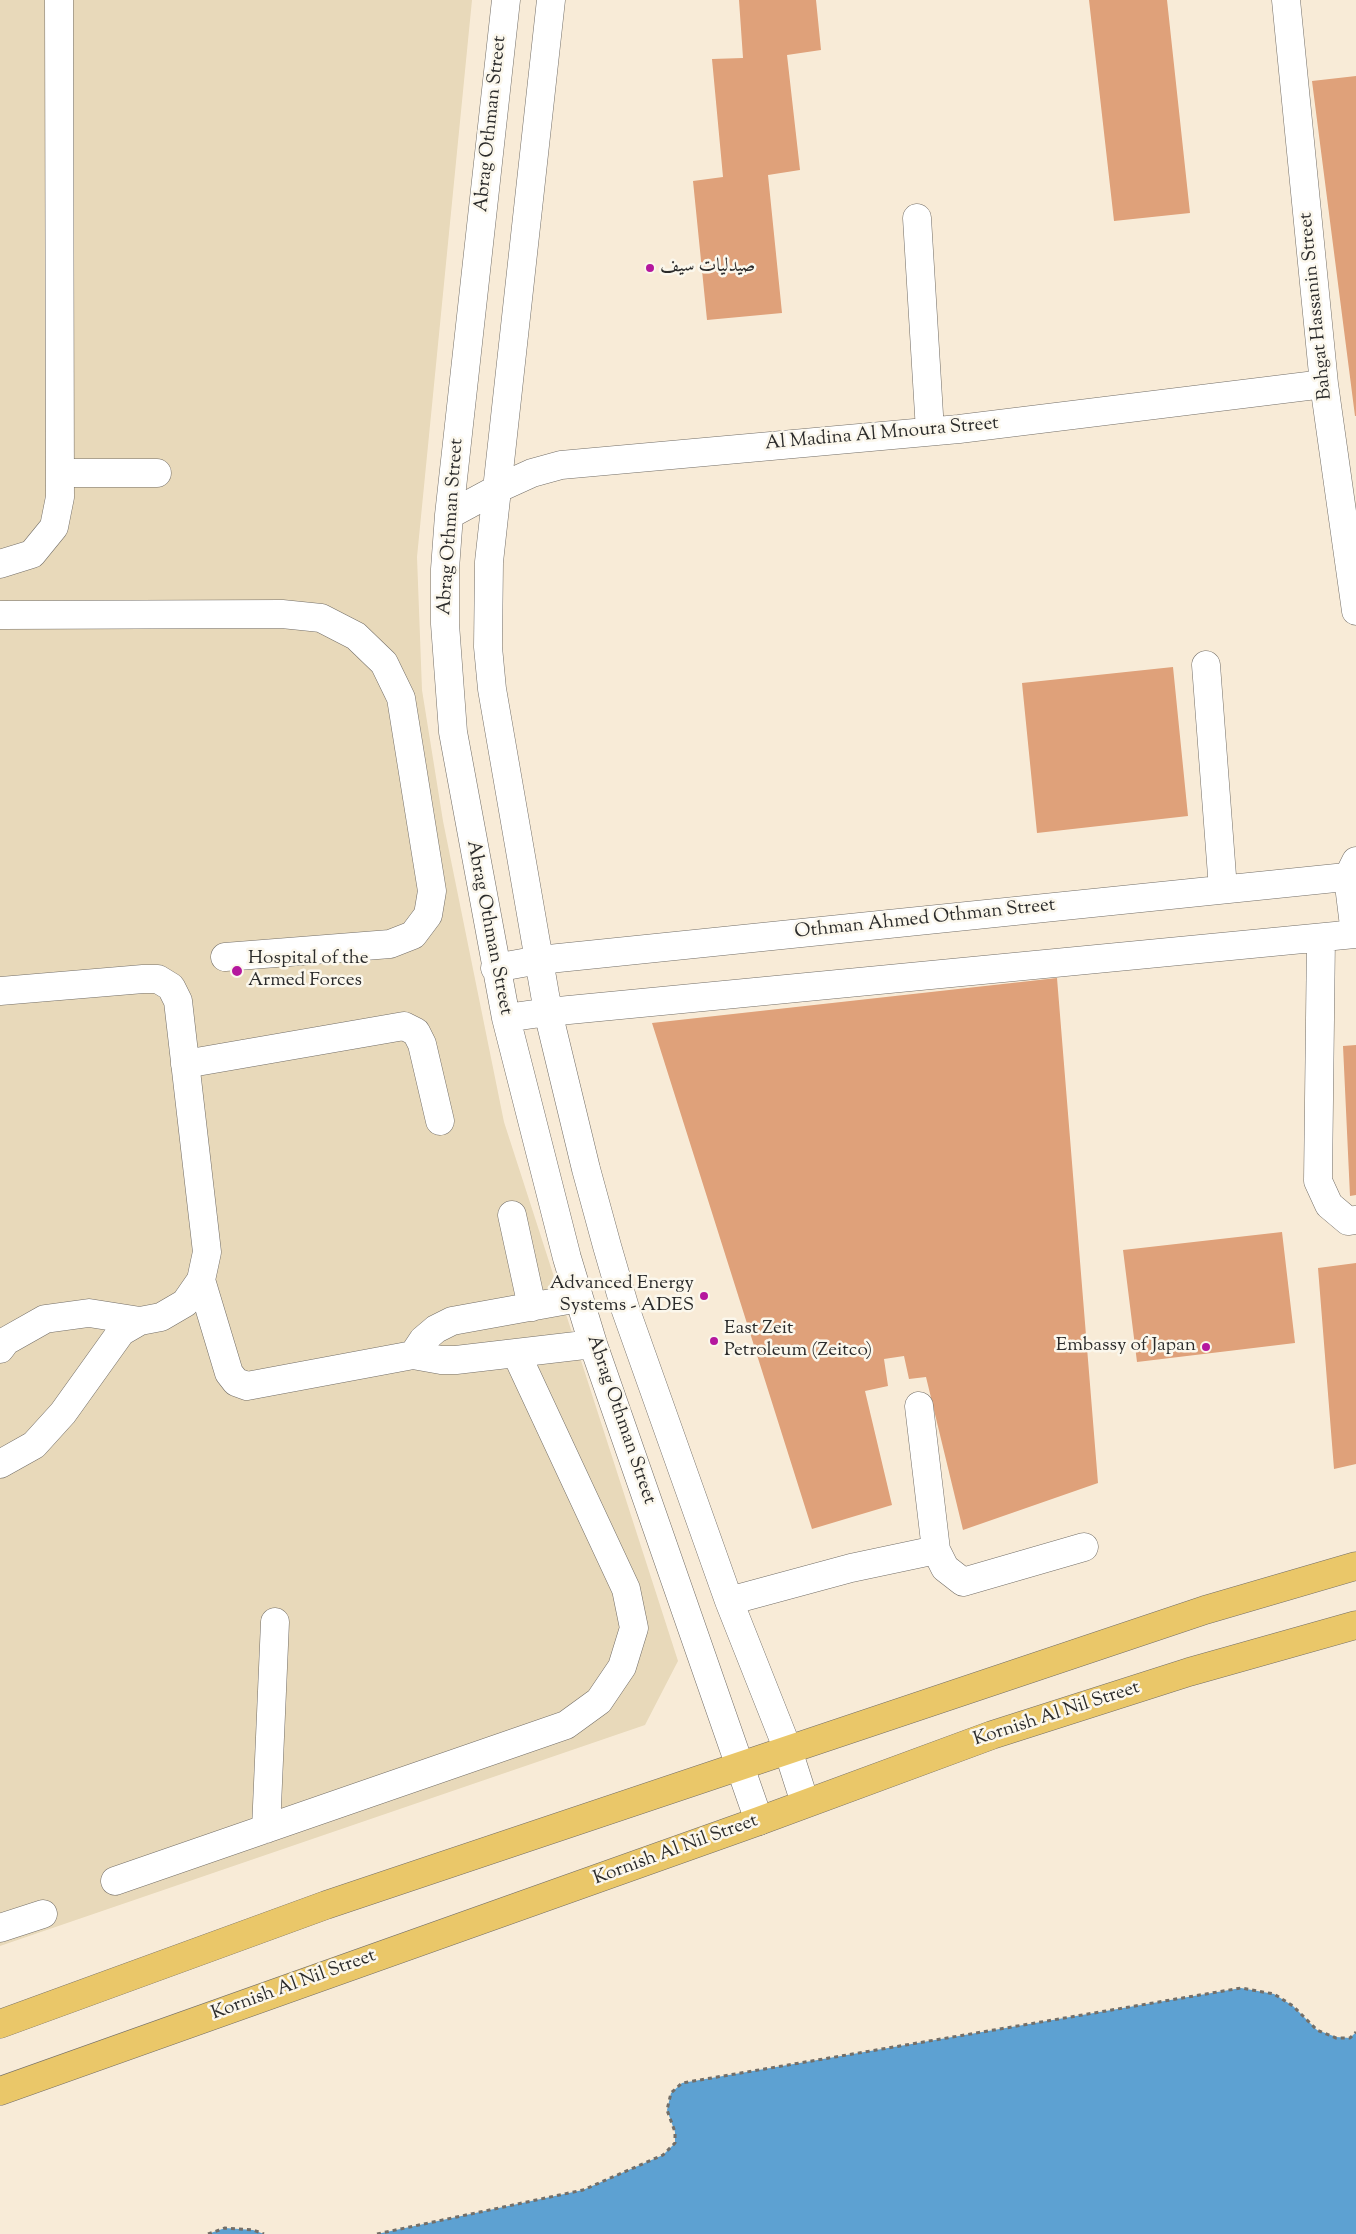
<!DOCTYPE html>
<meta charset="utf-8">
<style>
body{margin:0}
canvas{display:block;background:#f8ebd7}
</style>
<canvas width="1356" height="2234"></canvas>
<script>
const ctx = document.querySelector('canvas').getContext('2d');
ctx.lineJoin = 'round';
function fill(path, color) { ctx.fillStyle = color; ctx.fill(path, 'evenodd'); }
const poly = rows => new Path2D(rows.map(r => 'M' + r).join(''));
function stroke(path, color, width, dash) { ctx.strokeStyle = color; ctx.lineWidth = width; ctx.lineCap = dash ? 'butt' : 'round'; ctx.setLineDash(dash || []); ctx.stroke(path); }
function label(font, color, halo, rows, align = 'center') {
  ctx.font = font + ' "Sorts Mill Goudy",Amiri,serif'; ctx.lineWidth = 5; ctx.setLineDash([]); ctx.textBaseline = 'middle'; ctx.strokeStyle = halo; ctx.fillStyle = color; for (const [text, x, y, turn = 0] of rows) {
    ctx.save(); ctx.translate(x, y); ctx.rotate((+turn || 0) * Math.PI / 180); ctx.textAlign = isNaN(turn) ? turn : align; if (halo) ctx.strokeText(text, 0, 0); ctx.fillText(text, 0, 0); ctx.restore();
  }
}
fill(poly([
 [0,0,472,0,417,557,422,690,443,821,504,1122,678,1661,645,1725,0,1946]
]), '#e8d9ba');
fill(poly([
 [1241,1988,1274,1994,1293,2006,1317,2030,1336,2037,1350,2038,1356,2032,1356,2234,377,2234,583,2190,663,2155,675,2143,675,2132,667,2110,671,2093,682,2083],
 [225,2228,253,2230,264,2234,208,2234]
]), '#5da1d2');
fill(poly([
 [739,0,816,0,821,50,787,55,800,170,768,175,782,313,707,320,693,181,723,177,712,59,743,58],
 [1089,0,1167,0,1190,213,1114,221],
 [1356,76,1356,416,1355,416,1312,81],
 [1173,667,1188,816,1037,833,1022,683],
 [1057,978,1098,1483,963,1530,926,1377,909,1379,904,1356,884,1359,888,1386,865,1391,892,1505,812,1529,652,1023],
 [1356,1045,1356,1195,1350,1196,1343,1046],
 [1282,1232,1295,1343,1137,1362,1123,1250],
 [1356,1263,1356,1464,1334,1469,1318,1268]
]), '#dfa17a');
const minor = poly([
 [506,0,449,515,445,569,445,624,453,732,506,1018,567,1258,593,1344,759,1821],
 [551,0,489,562,488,647,492,689,548,1012,586,1169,607,1246,625,1308,729,1601,788,1750,805,1803],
 [1286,0,1324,384,1356,611],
 [917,218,930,431],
 [60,473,157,473],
 [449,515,499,488,532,473,561,465,959,429,1324,384],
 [0,564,32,554,54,527,60,497,59,0],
 [0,615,282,614,321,618,356,636,384,663,401,698,432,891,428,915,413,935,390,944,225,957],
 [1206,665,1223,889],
 [1355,934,1348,877,1356,861],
 [1321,938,1318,1181,1329,1205,1348,1221,1356,1220],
 [495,968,539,960,1356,876],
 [0,991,143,979,158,979,171,987,178,1001,207,1252,201,1280,185,1303,161,1317,140,1321,121,1332,63,1413,34,1445,0,1464],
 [506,1018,548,1012,1356,934],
 [185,1064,404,1026,416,1032,422,1044,440,1121],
 [512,1215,532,1307],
 [201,1280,229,1373,236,1382,247,1386,413,1355,441,1360,456,1360,593,1344],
 [0,1349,6,1341,45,1319,89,1313,140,1321],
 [413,1355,423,1340,436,1329,452,1321,579,1298],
 [919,1406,936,1550,945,1568,963,1582,1084,1547],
 [729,1601,851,1568,936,1550],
 [266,1829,275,1622],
 [115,1881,566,1725,599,1701,622,1667,634,1628,626,1589,516,1353],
 [0,1928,43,1914]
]);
const highway = poly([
 [0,2024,326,1905,1205,1610,1356,1566],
 [0,2091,759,1821,992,1735,1189,1672,1356,1625]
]);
stroke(minor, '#736e67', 29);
stroke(highway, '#736e67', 29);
stroke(poly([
 [208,2234,225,2228,253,2230,264,2234],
 [377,2234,583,2190,663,2155,675,2143,675,2132,667,2110,671,2093,682,2083,1241,1988,1274,1994,1293,2006,1317,2030,1336,2038,1350,2038,1356,2032]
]), '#736e67', 3, [4, 4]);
stroke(minor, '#fff', 28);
stroke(highway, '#eac769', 28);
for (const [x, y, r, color] of [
 [650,268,5,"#b5179e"],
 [237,971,6,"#b5179e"],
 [704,1296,5,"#b5179e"],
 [714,1341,5,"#b5179e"],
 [1206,1347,5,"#b5179e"]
]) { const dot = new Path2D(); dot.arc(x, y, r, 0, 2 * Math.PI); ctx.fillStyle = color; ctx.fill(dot); stroke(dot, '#fbf7ec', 2); }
label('19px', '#2b2b2b', '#fbf7ec', [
 ["Abrag Othman Street",492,124,-84],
 ["Bahgat Hassanin Street",1317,306,-96],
 ["Al Madina Al Mnoura Street",882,435,-5],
 ["Abrag Othman Street",452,527,-86],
 ["Othman Ahmed Othman Street",925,920,-6],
 ["Abrag Othman Street",488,928,79],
 ["Abrag Othman Street",620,1420,71],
 ["Kornish Al Nil Street",1057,1715,-18],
 ["Kornish Al Nil Street",676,1851,-20],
 ["Kornish Al Nil Street",294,1986,-20]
]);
label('19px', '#2b2b2b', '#fbf7ec', [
 ["صيدليات سيف",660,268],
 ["Hospital of the",248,960],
 ["Armed Forces",248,982],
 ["Advanced Energy",694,1285,"right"],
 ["Systems - ADES",694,1307,"right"],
 ["East Zeit",724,1330],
 ["Petroleum (Zeitco)",724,1352],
 ["Embassy of Japan",1196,1347,"right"]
], 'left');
</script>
